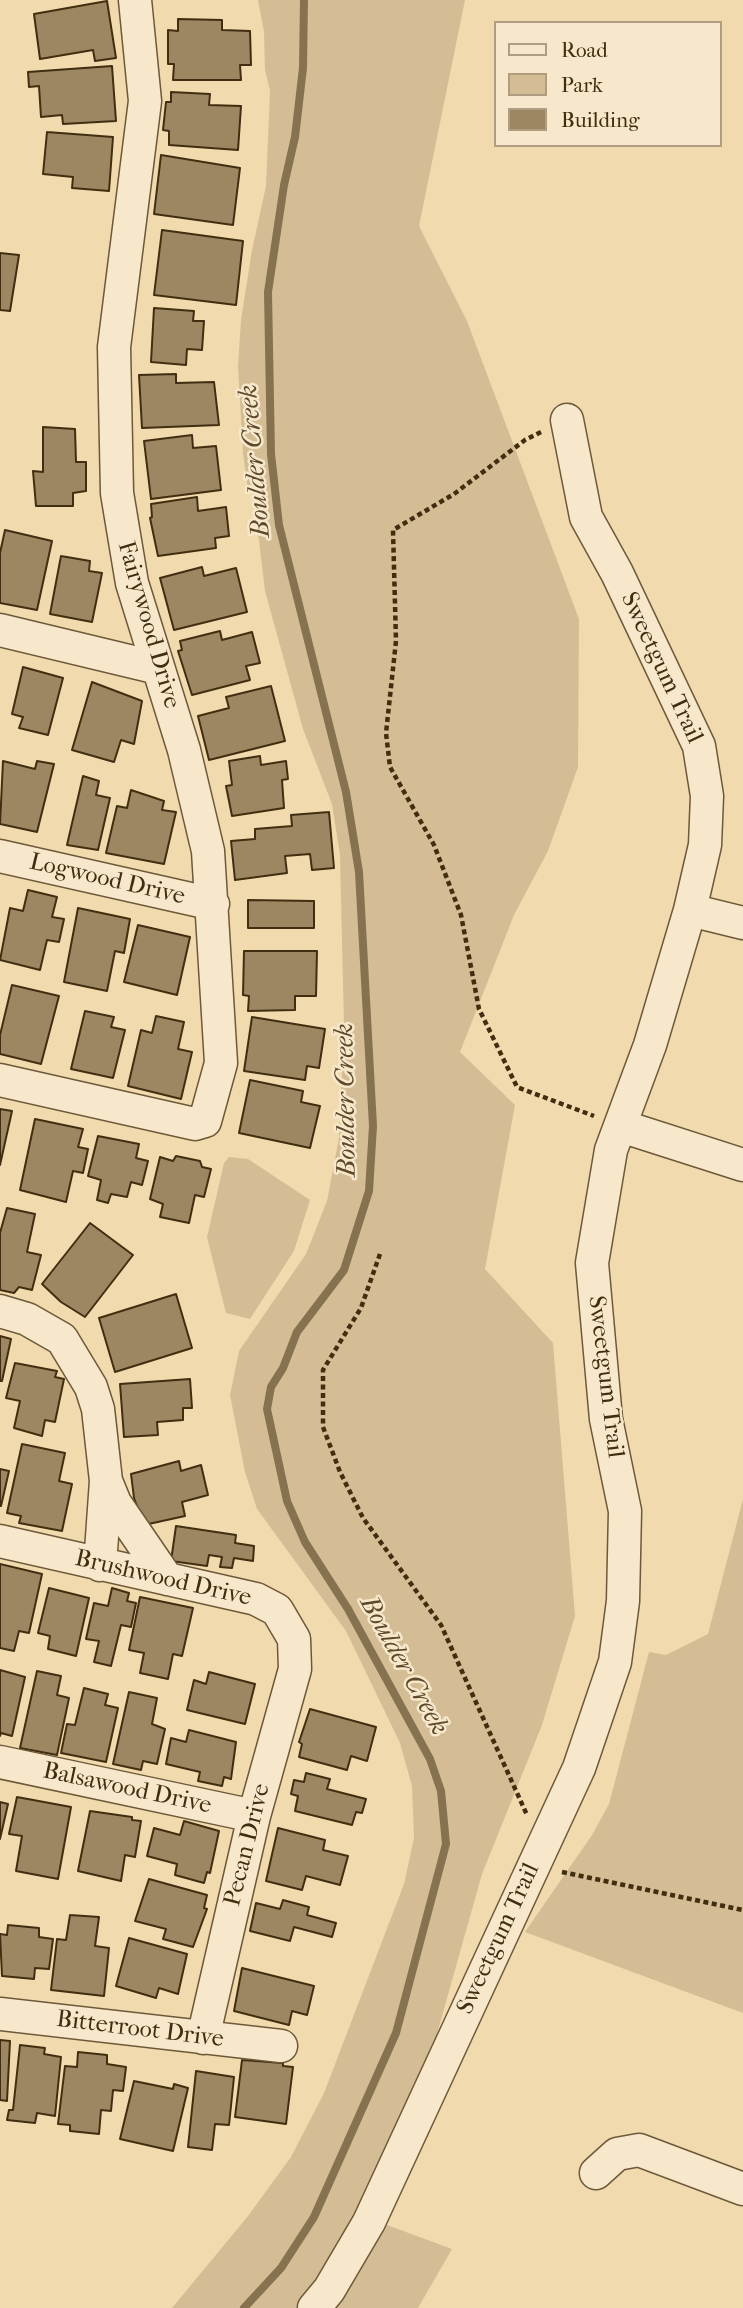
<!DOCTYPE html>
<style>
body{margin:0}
#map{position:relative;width:743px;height:2308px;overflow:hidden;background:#f2daaf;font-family:"IM FELL French Canon",serif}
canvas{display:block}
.legend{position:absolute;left:494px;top:21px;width:228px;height:126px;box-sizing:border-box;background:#f7e7cb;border:2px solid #ae9d80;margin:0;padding:9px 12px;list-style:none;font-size:21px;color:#412e10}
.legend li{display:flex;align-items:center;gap:14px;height:35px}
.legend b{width:35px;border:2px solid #ae9d80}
</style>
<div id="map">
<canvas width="743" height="2308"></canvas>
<ul class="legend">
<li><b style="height:9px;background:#f7e7cb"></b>Road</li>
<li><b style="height:19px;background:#d4bd94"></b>Park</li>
<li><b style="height:19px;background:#9d8763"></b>Building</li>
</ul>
</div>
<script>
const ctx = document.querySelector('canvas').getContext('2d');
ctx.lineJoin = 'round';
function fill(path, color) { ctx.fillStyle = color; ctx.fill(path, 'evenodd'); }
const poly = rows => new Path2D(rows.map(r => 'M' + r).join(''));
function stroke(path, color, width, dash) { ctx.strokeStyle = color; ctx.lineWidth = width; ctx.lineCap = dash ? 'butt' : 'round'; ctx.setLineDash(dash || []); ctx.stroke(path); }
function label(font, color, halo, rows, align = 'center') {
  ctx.font = font + ' "IM FELL French Canon",serif'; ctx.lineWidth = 5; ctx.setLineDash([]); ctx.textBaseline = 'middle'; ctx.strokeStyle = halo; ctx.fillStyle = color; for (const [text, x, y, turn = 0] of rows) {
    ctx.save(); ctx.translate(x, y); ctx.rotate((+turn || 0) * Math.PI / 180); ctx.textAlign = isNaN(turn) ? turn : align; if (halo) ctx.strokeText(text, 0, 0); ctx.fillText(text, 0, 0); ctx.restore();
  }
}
fill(poly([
 [258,0,465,0,419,226,467,321,579,619,578,767,548,851,514,915,460,1052,515,1105,485,1269,553,1343,575,1616,542,1725,482,1874,437,2034,357,2221,322,2280,298,2308,172,2308,248,2216,291,2157,324,2093,404,1884,414,1838,412,1786,400,1743,346,1631,257,1509,245,1472,230,1395,239,1351,306,1254,327,1201,339,1138,344,1027,340,855,332,804,303,729,265,591,253,491,248,490,243,453,238,367,241,320,252,250,266,186,270,91,265,70,264,32],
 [229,1157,248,1159,310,1200,294,1251,250,1319,226,1313,207,1237,224,1163],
 [743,1499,743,2013,525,1932,592,1835,609,1804,649,1652,666,1655,708,1634],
 [379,2222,452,2249,418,2308,328,2308]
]), '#d4bd94');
stroke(poly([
 [244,2308,281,2268,314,2217,396,2033,446,1844,441,1791,430,1759,348,1609,305,1542,287,1501,267,1409,271,1387,283,1368,297,1332,344,1270,369,1191,373,1126,359,872,346,792,279,525,271,454,268,292,284,185,295,137,303,68,304,0]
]), '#87724f', 8);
const building = poly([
 [107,1,116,58,95,61,93,50,40,59,34,14,107,1],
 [178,19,222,20,222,30,250,31,251,65,240,65,241,80,173,80,174,64,168,64,168,30,178,31,178,19],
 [112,66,116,121,63,124,62,115,41,117,39,86,29,87,28,72,112,66],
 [171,92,210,94,209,105,241,106,238,150,169,145,169,131,163,130,166,102,171,102,171,92],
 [47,132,113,137,109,191,72,188,73,177,43,174,47,132],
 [161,155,240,168,233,225,154,214,161,155],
 [162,230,243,241,236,305,154,295,162,230],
 [0,253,19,255,10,311,0,310,0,253],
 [154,308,194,311,193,321,204,321,202,350,187,349,186,365,151,362,154,308],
 [176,374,176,383,214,382,219,425,142,428,139,375,176,374],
 [43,427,75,429,76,462,86,462,86,491,73,493,73,506,36,506,33,471,43,472,43,427],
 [192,435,193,448,216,446,221,490,151,499,144,441,192,435],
 [197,497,198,511,226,507,229,536,215,538,216,548,158,556,150,518,152,517,151,504,197,497],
 [5,530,52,541,37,610,0,603,0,553,5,530],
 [61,556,90,561,89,571,102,573,92,622,50,614,61,556],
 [202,567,204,576,236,568,247,612,174,630,160,578,202,567],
 [220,631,222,640,252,632,260,663,246,666,250,680,192,695,178,651,182,650,180,641,220,631],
 [23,667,63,678,48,735,19,728,23,717,12,714,23,667],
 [92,682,142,701,134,744,121,740,114,762,72,750,92,682],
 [271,686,285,741,209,760,198,716,229,708,226,697,271,686],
 [260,756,261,765,286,761,288,779,282,780,284,808,232,816,226,786,232,785,229,761,260,756],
 [3,761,35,769,37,761,54,764,37,832,0,824,3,761],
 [83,776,99,781,96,795,110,798,98,850,67,845,83,776],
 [131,790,164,801,162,810,176,812,164,864,106,853,117,806,127,808,131,790],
 [329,812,334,868,312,870,310,854,285,856,287,873,235,880,231,841,255,839,255,829,292,826,291,815,329,812],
 [28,890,57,897,52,917,64,919,59,942,47,940,40,970,0,960,10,908,23,911,28,890],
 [248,900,314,901,314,928,248,928,248,900],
 [78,908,130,919,124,953,115,951,107,991,64,982,78,908],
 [138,925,190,937,177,995,124,982,138,925],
 [244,951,317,951,316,996,295,996,295,1010,248,1011,249,996,243,995,244,951],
 [12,985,59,996,41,1064,0,1054,0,1035,12,985],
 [85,1011,114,1017,111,1027,125,1030,113,1078,71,1069,85,1011],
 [156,1016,184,1022,178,1049,192,1052,181,1099,128,1086,141,1030,152,1033,156,1016],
 [252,1017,325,1029,319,1068,307,1066,305,1080,244,1071,252,1017],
 [250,1080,303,1091,301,1102,320,1106,310,1148,239,1133,250,1080],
 [0,1109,12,1111,0,1165,0,1109],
 [35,1119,83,1129,78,1147,88,1149,83,1173,73,1171,66,1202,20,1190,35,1119],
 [98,1136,139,1144,136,1158,148,1161,142,1185,131,1182,127,1197,111,1194,108,1203,97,1200,101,1180,88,1176,98,1136],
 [176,1156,200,1161,202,1167,211,1169,204,1197,195,1195,189,1223,160,1217,163,1204,150,1199,160,1157,173,1161,176,1156],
 [7,1208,35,1214,27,1252,41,1255,32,1290,19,1287,14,1293,0,1290,0,1233,7,1208],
 [90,1223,133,1255,85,1317,61,1302,42,1284,90,1223],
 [176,1294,192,1348,115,1372,99,1318,176,1294],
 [0,1336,11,1339,2,1381,0,1381,0,1336],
 [15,1363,57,1371,55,1377,64,1379,55,1422,45,1420,42,1436,14,1428,20,1401,6,1398,15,1363],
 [190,1379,192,1408,183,1408,183,1420,157,1422,158,1435,124,1437,120,1384,190,1379],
 [22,1444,65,1453,59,1481,72,1484,62,1531,19,1523,21,1516,7,1513,22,1444],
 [179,1461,181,1471,201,1465,208,1495,182,1502,185,1516,144,1525,134,1498,131,1474,179,1461],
 [0,1469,9,1471,1,1506,0,1506,0,1469],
 [176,1526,236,1535,235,1543,254,1546,253,1561,234,1558,232,1568,220,1567,222,1557,209,1555,207,1566,171,1561,176,1526],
 [0,1564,42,1574,29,1633,19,1631,14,1651,0,1648,0,1564],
 [49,1588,89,1598,76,1656,48,1649,50,1636,38,1633,49,1588],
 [112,1588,129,1593,127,1601,136,1603,131,1627,121,1625,111,1666,94,1662,99,1641,86,1639,94,1603,108,1606,112,1588],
 [140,1597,193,1608,182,1656,173,1654,168,1679,140,1673,144,1653,129,1650,140,1597],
 [0,1670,25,1677,12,1736,1,1733,0,1736,0,1670],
 [37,1671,61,1676,57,1695,69,1698,57,1755,20,1748,37,1671],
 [209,1672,255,1684,245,1724,187,1710,194,1680,206,1684,209,1672],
 [84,1688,108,1694,105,1705,118,1708,106,1762,61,1753,67,1724,75,1725,84,1688],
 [129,1692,157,1698,152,1724,165,1729,157,1764,143,1761,141,1770,113,1764,129,1692],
 [310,1709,376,1727,367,1761,351,1756,347,1770,299,1757,302,1744,299,1742,310,1709],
 [189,1730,236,1742,231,1779,224,1777,222,1786,198,1781,200,1772,166,1764,171,1738,186,1742,189,1730],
 [306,1773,330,1779,327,1789,366,1799,362,1813,356,1812,352,1825,295,1811,298,1796,291,1794,294,1780,304,1782,306,1773],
 [17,1797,71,1807,58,1879,16,1871,22,1836,9,1834,17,1797],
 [0,1802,8,1804,0,1839,0,1802],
 [90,1811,132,1817,132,1820,141,1821,135,1857,125,1855,121,1881,78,1871,90,1811],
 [184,1821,219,1831,210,1873,207,1872,204,1883,175,1875,177,1864,147,1856,154,1828,180,1835,184,1821],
 [278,1828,325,1840,323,1850,348,1856,340,1885,306,1876,302,1890,266,1881,278,1828],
 [149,1879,207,1895,204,1908,207,1909,193,1947,163,1939,166,1929,135,1921,149,1879],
 [283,1900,309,1907,307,1915,336,1923,332,1937,294,1927,290,1941,250,1931,256,1903,280,1909,283,1900],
 [70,1915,99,1917,95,1946,109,1948,104,1996,51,1990,57,1939,66,1940,70,1915],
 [8,1925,39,1928,39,1937,53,1939,49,1969,35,1968,34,1979,2,1976,0,1934,7,1935,8,1925],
 [129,1938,187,1954,178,1994,159,1988,156,1998,116,1986,129,1938],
 [242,1968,314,1986,307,2015,292,2011,289,2025,234,2011,242,1968],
 [0,2040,10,2041,7,2101,0,2100,0,2040],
 [20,2045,45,2048,44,2054,61,2057,55,2116,37,2113,35,2123,7,2120,9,2110,13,2110,20,2045],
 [78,2052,107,2055,107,2064,126,2067,123,2091,113,2090,111,2111,101,2110,99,2134,70,2131,70,2125,58,2124,65,2066,77,2067,78,2052],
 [242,2060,283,2063,283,2066,293,2067,286,2124,235,2117,242,2060],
 [196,2071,234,2077,229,2125,215,2124,212,2150,188,2147,196,2071],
 [134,2081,173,2089,174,2084,188,2088,173,2151,120,2139,134,2081]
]);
fill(building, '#9d8763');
stroke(building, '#412e10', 2);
const minor = poly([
 [0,630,158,668],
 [0,856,213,904],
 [690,910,743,923],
 [0,1080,195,1124,205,1121,221,1063,208,851,184,750,132,583,117,493,114,347,145,101,135,0],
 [621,1126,743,1165],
 [0,1311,27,1319,62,1339,91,1387,98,1409,106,1481,100,1565],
 [106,1481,115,1503,167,1579],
 [0,1541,256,1599,277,1610,294,1639,295,1669,254,1816,203,2038],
 [0,1762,254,1816],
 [0,2014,281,2046],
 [596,2173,617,2154,639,2150,743,2189],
 [314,2308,329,2290,369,2222,579,1768,615,1662,623,1601,625,1511,606,1419,592,1263,611,1150,650,1045,690,910,705,845,707,796,699,746,617,573,586,517,567,420]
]);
stroke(minor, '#6d5938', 35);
stroke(poly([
 [541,432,525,440,454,494,393,530,396,641,386,733,390,767,434,845,461,915,479,1009,517,1087,594,1116],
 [380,1254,361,1308,323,1370,323,1427,340,1472,363,1518,441,1625,527,1815],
 [562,1872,743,1910]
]), '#412e10', 4.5, [5, 3.5]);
stroke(minor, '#f7e7cb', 32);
label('24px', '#412e10', '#f7e7cb', [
 ["Fairywood Drive",148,625,74],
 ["Sweetgum Trail",661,668,65],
 ["Logwood Drive",107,880,13],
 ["Sweetgum Trail",605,1377,83],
 ["Brushwood Drive",163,1579,13],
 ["Balsawood Drive",127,1789,12],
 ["Pecan Drive",248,1845,-76],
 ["Sweetgum Trail",499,1939,-65],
 ["Bitterroot Drive",140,2030,7]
]);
label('italic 26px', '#5e4a2a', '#f7e7cb', [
 ["Boulder Creek",256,461,-95],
 ["Boulder Creek",347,1100,-91],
 ["Boulder Creek",403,1666,61]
]);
</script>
